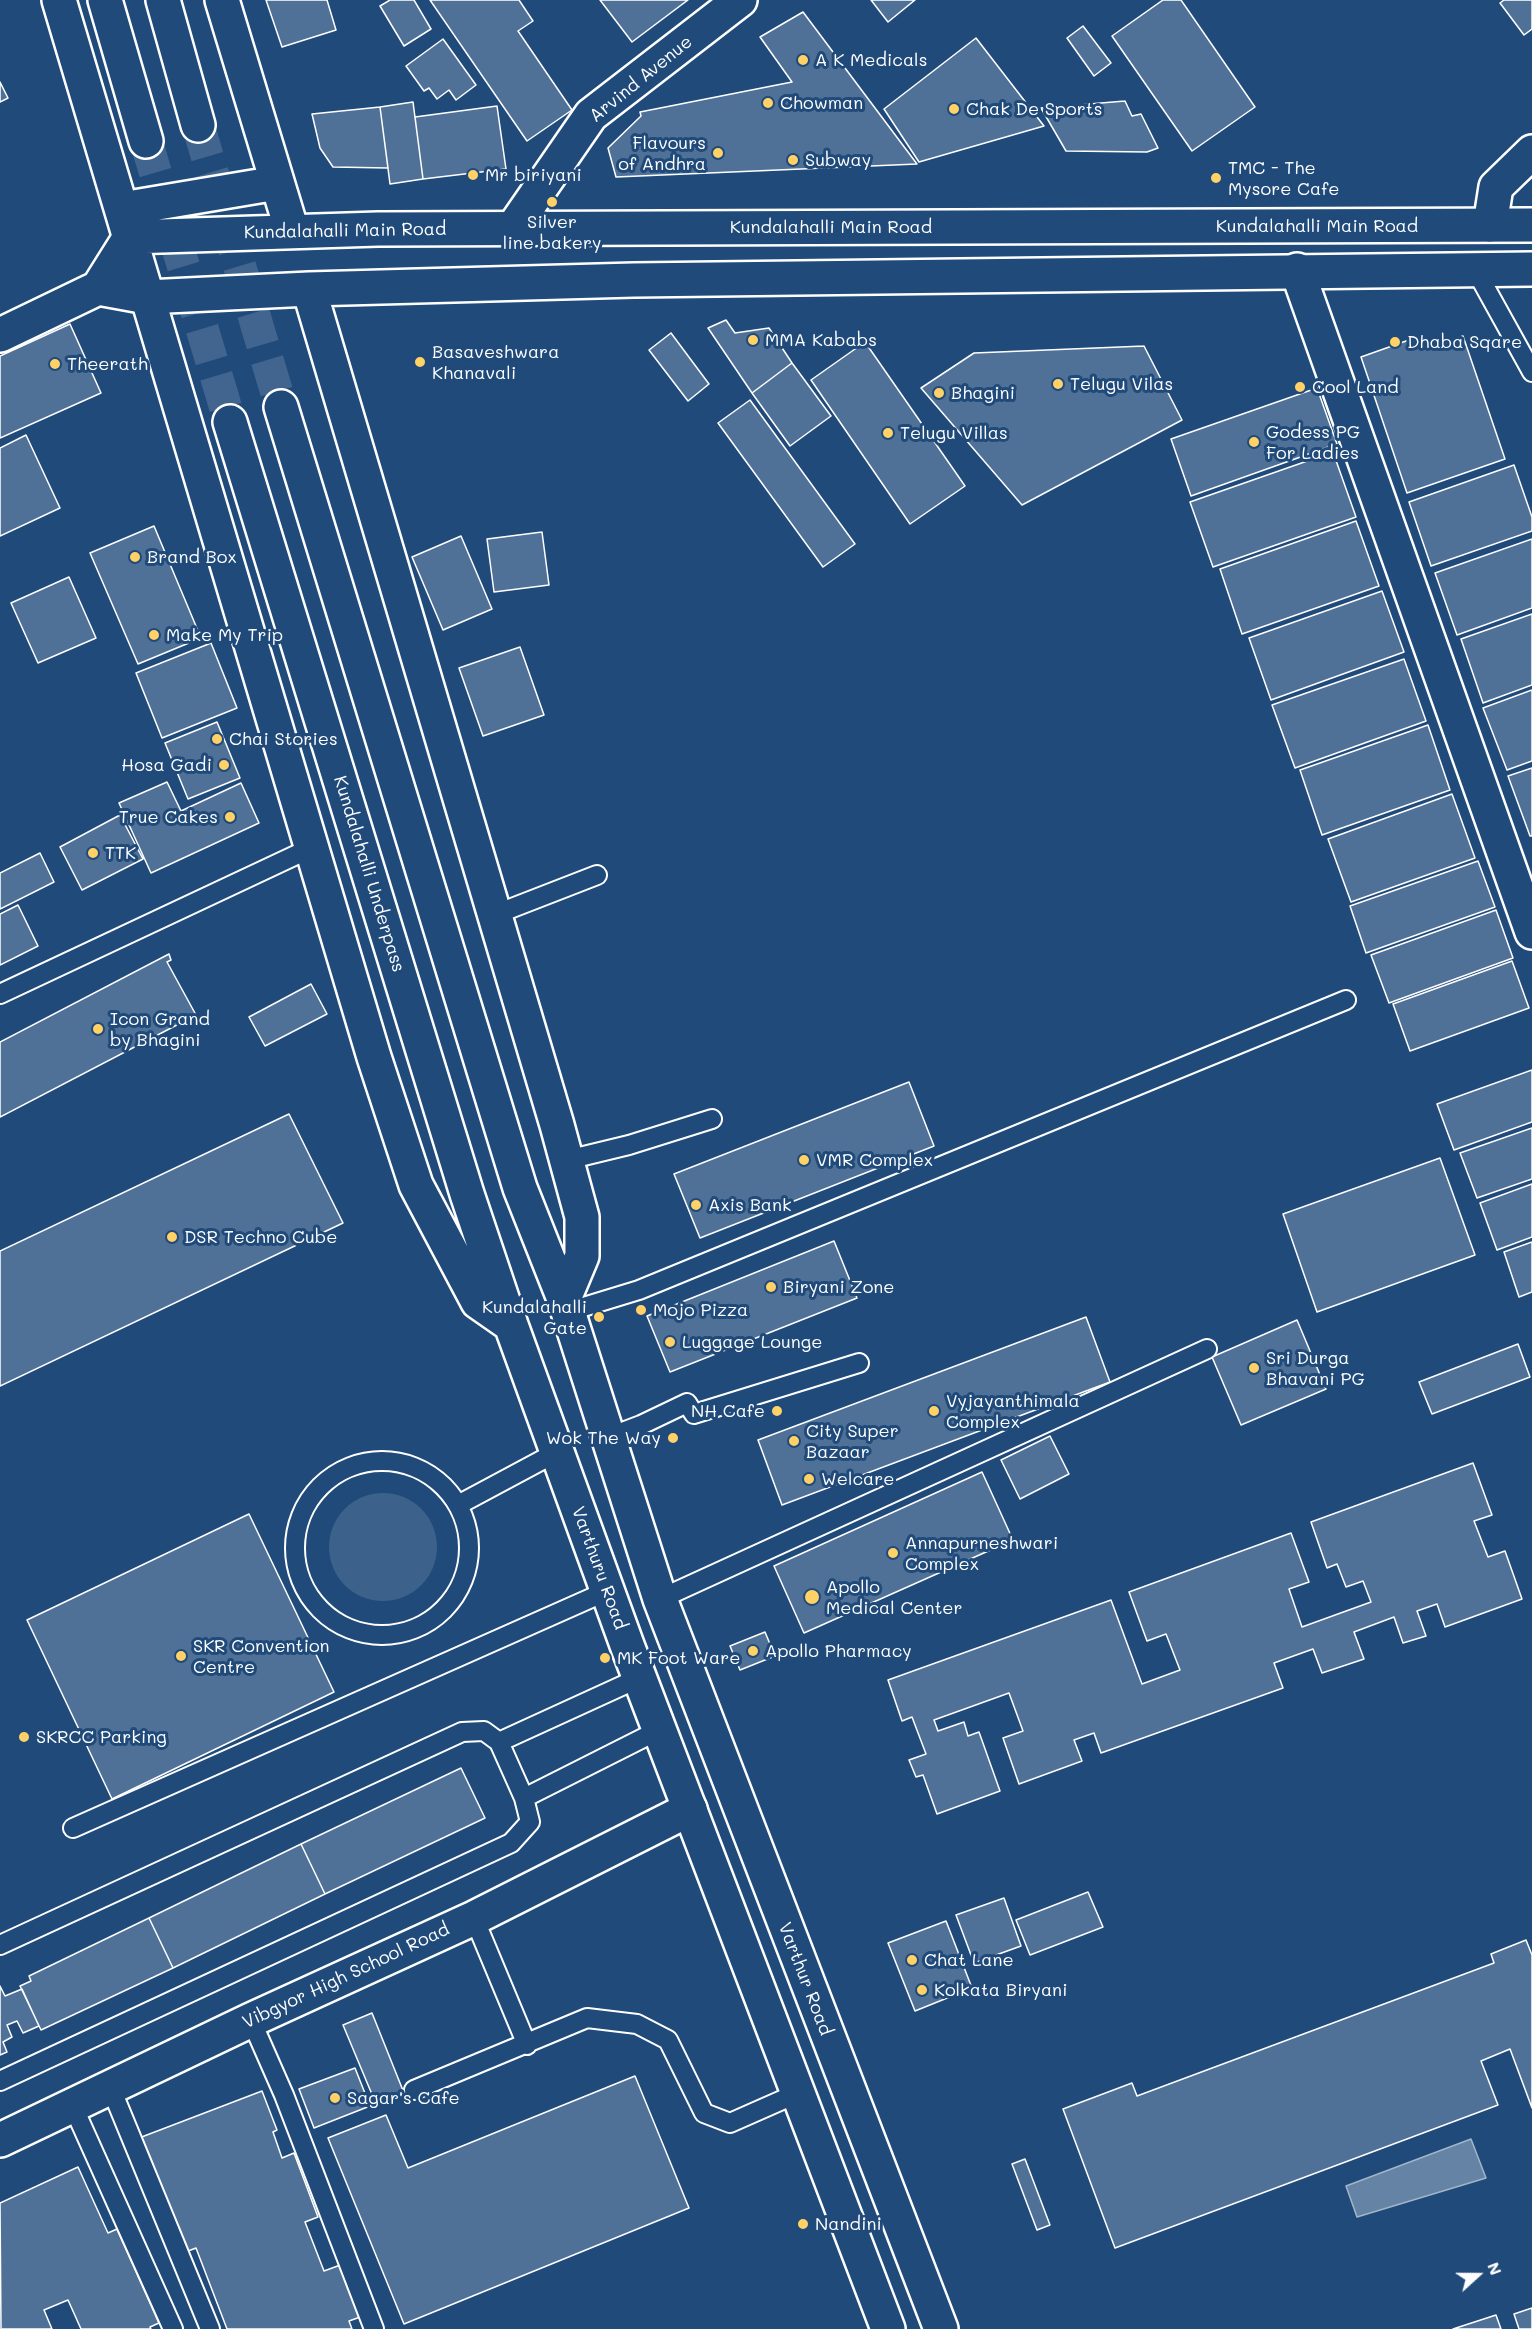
<!DOCTYPE html>
<style>
body{margin:0}
#map{position:relative;width:1532px;height:2329px;overflow:hidden;background:#1f4a7a;font-family:Mali,sans-serif}
canvas{display:block}
.north{position:absolute;left:1448px;top:2245px;width:60px;height:60px;-webkit-text-stroke:4px #1f4a7a;paint-order:stroke;rotate:69deg;font-size:16px;font-weight:700;line-height:24px;text-align:center;color:#fff}
.north::after{content:'';display:block;margin:auto;width:21px;height:27px;background:#fff;clip-path:polygon(50% 0,100% 100%,50% 72%,0 100%)}
</style>
<div id="map">
<canvas width="1532" height="2329"></canvas>
<div class="north">N</div>
</div>
<script>
const ctx = document.querySelector('canvas').getContext('2d');
ctx.lineJoin = 'round';
function fill(path, color) { ctx.fillStyle = color; ctx.fill(path, 'evenodd'); }
const poly = rows => new Path2D(rows.map(r => 'M' + r).join(''));
function stroke(path, color, width, dash) { ctx.strokeStyle = color; ctx.lineWidth = width; ctx.lineCap = dash ? 'butt' : 'round'; ctx.setLineDash(dash || []); ctx.stroke(path); }
function label(font, color, halo, rows, align = 'center') {
  ctx.font = font + ' Mali,sans-serif'; ctx.lineWidth = 6; ctx.setLineDash([]); ctx.textBaseline = 'middle'; ctx.strokeStyle = halo; ctx.fillStyle = color; for (const [text, x, y, turn = 0] of rows) {
    ctx.save(); ctx.translate(x, y); ctx.rotate((+turn || 0) * Math.PI / 180); ctx.textAlign = isNaN(turn) ? turn : align; if (halo) ctx.strokeText(text, 0, 0); ctx.fillText(text, 0, 0); ctx.restore();
  }
}
fill(poly([
 '329 1547a54 54 0 1 1 108 0a54 54 0 1 1-108 0Z'
]), '#3c618b');
const water = poly([
 [1471,2139,1486,2178,1357,2217,1346,2186,1471,2139]
]);
fill(water, '#6583a4');
stroke(water, '#a3b5c8', 1.5);
const building = poly([
 [266,0,327,0,336,30,282,47,266,0],
 [390,0,414,0,431,29,404,46,380,6,390,0],
 [430,0,519,0,533,21,518,31,572,110,527,141,430,0],
 [600,0,688,0,632,42,600,0],
 [871,0,915,0,888,22,871,0],
 [1163,0,1181,0,1255,107,1192,151,1112,36,1163,0],
 [1504,0,1532,0,1532,29,1524,35,1500,3,1504,0],
 [803,12,917,164,616,177,608,148,641,116,640,112,792,82,760,37,803,12],
 [1083,26,1111,63,1094,76,1067,38,1083,26],
 [976,38,1044,126,919,162,884,109,976,38],
 [443,39,476,85,456,100,449,90,437,99,429,88,424,91,406,66,443,39],
 [0,82,8,98,0,102,0,82],
 [1125,101,1132,116,1141,114,1158,148,1147,152,1066,151,1041,108,1125,101],
 [413,102,423,179,390,184,380,107,413,102],
 [497,106,506,169,423,179,415,117,497,106],
 [380,107,388,168,333,167,320,148,312,114,380,107],
 [726,320,735,333,769,328,792,363,752,393,708,328,726,320],
 [70,324,101,393,0,438,0,356,70,324],
 [671,333,709,384,688,401,649,350,671,333],
 [1423,335,1427,348,1463,336,1505,459,1407,493,1361,357,1423,335],
 [865,342,965,486,910,524,811,380,865,342],
 [1144,346,1182,420,1022,505,921,388,974,353,1144,346],
 [792,363,831,416,790,446,752,393,792,363],
 [1317,388,1337,444,1191,496,1171,439,1317,388],
 [750,400,855,544,823,567,718,423,750,400],
 [26,435,60,508,0,536,0,448,26,435],
 [1333,452,1356,517,1213,567,1190,502,1333,452],
 [1514,465,1532,517,1532,531,1431,566,1409,502,1514,465],
 [1356,521,1379,586,1242,634,1220,569,1356,521],
 [154,526,201,638,138,664,90,553,154,526],
 [542,532,549,585,494,592,487,539,542,532],
 [461,536,492,609,443,630,412,557,461,536],
 [1532,539,1532,608,1457,635,1435,573,1532,539],
 [69,577,96,638,38,663,11,603,69,577],
 [1382,591,1404,652,1271,700,1249,638,1382,591],
 [1532,614,1532,685,1483,703,1461,639,1532,614],
 [211,643,237,708,162,738,136,673,211,643],
 [520,647,544,715,483,736,459,668,520,647],
 [1404,659,1426,721,1295,768,1272,705,1404,659],
 [1532,690,1532,761,1507,770,1483,708,1532,690],
 [217,722,240,778,188,799,165,743,217,722],
 [1428,725,1450,790,1322,835,1300,770,1428,725],
 [1532,768,1532,836,1530,836,1508,776,1532,768],
 [167,782,181,811,241,783,259,823,151,873,119,803,167,782],
 [1452,794,1475,858,1351,902,1328,839,1452,794],
 [120,815,143,859,82,890,60,847,120,815],
 [40,853,54,882,0,909,0,873,40,853],
 [1478,861,1495,907,1366,953,1350,906,1478,861],
 [18,905,38,946,0,965,0,914,18,905],
 [1496,910,1513,958,1389,1003,1371,955,1496,910],
 [169,954,171,960,167,962,196,1015,0,1117,0,1042,169,954],
 [1512,961,1529,1008,1410,1051,1393,1004,1512,961],
 [311,984,327,1014,265,1046,249,1017,311,984],
 [1532,1070,1532,1122,1454,1150,1437,1104,1532,1070],
 [909,1082,934,1146,700,1238,674,1174,909,1082],
 [289,1114,343,1223,0,1386,0,1251,289,1114],
 [1532,1128,1532,1179,1477,1198,1460,1153,1532,1128],
 [1440,1158,1475,1255,1317,1312,1283,1214,1440,1158],
 [1532,1184,1532,1237,1497,1250,1480,1203,1532,1184],
 [834,1241,857,1298,670,1372,647,1316,834,1241],
 [1532,1242,1532,1292,1519,1297,1504,1252,1532,1242],
 [1086,1317,1110,1382,782,1505,758,1440,1086,1317],
 [1297,1320,1326,1389,1241,1425,1212,1357,1297,1320],
 [1518,1344,1530,1377,1432,1414,1419,1382,1518,1344],
 [1050,1436,1069,1474,1020,1499,1001,1460,1050,1436],
 [1473,1463,1492,1515,1474,1521,1488,1557,1505,1551,1522,1599,1445,1627,1437,1604,1417,1611,1426,1636,1403,1643,1394,1617,1354,1632,1364,1659,1322,1673,1313,1649,1274,1663,1283,1688,1101,1753,1094,1733,1074,1740,1082,1761,1019,1784,1003,1738,1023,1731,1009,1693,934,1720,938,1731,964,1722,968,1736,979,1732,1000,1791,937,1814,923,1775,916,1777,909,1760,926,1754,912,1717,902,1721,888,1680,1111,1600,1142,1684,1180,1670,1166,1634,1147,1641,1129,1592,1291,1533,1309,1582,1289,1589,1302,1627,1371,1602,1363,1581,1346,1587,1337,1564,1327,1568,1311,1522,1473,1463],
 [982,1472,1013,1540,804,1633,774,1566,982,1472],
 [249,1514,334,1692,112,1799,27,1620,249,1514],
 [765,1632,775,1656,740,1670,730,1646,765,1632],
 [461,1768,485,1818,325,1894,301,1844,461,1768],
 [301,1844,325,1894,173,1968,149,1918,301,1844],
 [1088,1892,1103,1927,1030,1955,1016,1920,1088,1892],
 [1004,1898,1021,1946,974,1963,956,1915,1004,1898],
 [149,1918,173,1968,41,2030,20,1986,31,1981,29,1976,149,1918],
 [946,1921,972,1988,915,2011,888,1943,946,1921],
 [1526,1940,1532,1955,1532,2108,1510,2049,1481,2061,1498,2105,1115,2248,1063,2109,1132,2083,1137,2096,1494,1963,1491,1954,1526,1940],
 [0,1986,5,1996,22,1989,39,2026,23,2033,17,2021,7,2025,12,2037,3,2042,7,2052,0,2055,0,1986],
 [372,2013,404,2093,376,2104,343,2025,372,2013],
 [355,2068,370,2106,314,2128,299,2089,355,2068],
 [635,2076,689,2208,404,2324,328,2138,386,2115,408,2168,635,2076],
 [262,2091,277,2130,273,2132,282,2158,294,2153,318,2217,305,2222,324,2271,343,2264,363,2316,349,2321,352,2329,227,2329,196,2248,183,2253,139,2138,262,2091],
 [1025,2159,1050,2225,1037,2230,1012,2164,1025,2159],
 [78,2167,108,2233,117,2229,159,2323,150,2327,151,2329,81,2329,68,2300,44,2310,52,2329,1,2329,0,2203,78,2167],
 [1532,2308,1532,2329,1519,2329,1514,2314,1532,2308],
 [1496,2315,1501,2329,1453,2329,1496,2315]
]);
fill(building, '#507197');
stroke(building, '#fff', 1.5);
stroke(poly([
 [198,125,281,407],
 [146,141,230,422]
]), '#41658e', 33, [33, 16]);
const service = poly([
 [1475,269,1532,372],
 [494,915,597,875],
 [0,994,313,847],
 [567,1160,629,1145,712,1119],
 [567,1312,639,1290,1346,1000],
 [607,1438,641,1425,687,1403,694,1414,859,1363],
 '295 1548a87 87 0 1 1 174 0a87 87 0 1 1-174 0Z',
 [458,1505,557,1452],
 [660,1599,1207,1349],
 [499,1742,639,1678],
 [524,1798,659,1730],
 [73,1828,607,1591],
 [474,1918,527,2045],
 [0,1945,462,1732,484,1731,499,1742,524,1798,530,1822,511,1843,0,2081],
 [251,2020,284,2095,374,2329],
 [110,2086,210,2329],
 [414,2090,587,2018,637,2024,668,2040,704,2113,730,2123,798,2093],
 [72,2104,173,2329]
]);
const minor = poly([
 [1490,225,1496,187,1532,152],
 [1297,270,1532,932]
]);
const tertiary = poly([
 [513,228,591,115,740,0],
 [98,288,130,237],
 [0,335,98,288,147,297],
 [0,2140,251,2020,474,1918,690,1809]
]);
const primary = poly([
 [59,0,374,1057,416,1185,478,1302,511,1325],
 [105,0,146,141],
 [163,0,198,125],
 [222,0,292,231],
 [122,209,277,183],
 [130,237,378,229,1532,225],
 [309,289,557,1125,582,1217,582,1256,564,1299],
 [147,297,309,289,634,280,1532,269],
 [281,407,520,1188,564,1299,660,1599,941,2329],
 [230,422,467,1194,511,1325,627,1645,888,2329]
]);
stroke(service, '#fff', 22);
stroke(minor, '#fff', 38);
stroke(tertiary, '#fff', 38);
stroke(primary, '#fff', 38);
stroke(service, '#1f4a7a', 18);
stroke(minor, '#1f4a7a', 33);
stroke(tertiary, '#1f4a7a', 33);
stroke(primary, '#1f4a7a', 33);
for (const [x, y, r, color] of [
 [803,60,6,"#ffd166"],
 [768,103,6,"#ffd166"],
 [954,109,6,"#ffd166"],
 [718,153,6,"#ffd166"],
 [793,160,6,"#ffd166"],
 [473,175,6,"#ffd166"],
 [1216,178,6,"#ffd166"],
 [552,202,6,"#ffd166"],
 [753,340,6,"#ffd166"],
 [1395,342,6,"#ffd166"],
 [420,362,6,"#ffd166"],
 [55,364,6,"#ffd166"],
 [1058,384,6,"#ffd166"],
 [1300,387,6,"#ffd166"],
 [939,393,6,"#ffd166"],
 [888,433,6,"#ffd166"],
 [1254,442,6,"#ffd166"],
 [135,557,6,"#ffd166"],
 [154,635,6,"#ffd166"],
 [217,739,6,"#ffd166"],
 [224,765,6,"#ffd166"],
 [230,817,6,"#ffd166"],
 [93,853,6,"#ffd166"],
 [98,1029,6,"#ffd166"],
 [804,1160,6,"#ffd166"],
 [696,1205,6,"#ffd166"],
 [172,1237,6,"#ffd166"],
 [771,1287,6,"#ffd166"],
 [641,1310,6,"#ffd166"],
 [599,1317,6,"#ffd166"],
 [670,1342,6,"#ffd166"],
 [1254,1368,6,"#ffd166"],
 [777,1411,6,"#ffd166"],
 [934,1411,6,"#ffd166"],
 [673,1438,6,"#ffd166"],
 [794,1441,6,"#ffd166"],
 [809,1479,6,"#ffd166"],
 [893,1553,6,"#ffd166"],
 [812,1597,8,"#ffd166"],
 [753,1651,6,"#ffd166"],
 [181,1656,6,"#ffd166"],
 [605,1658,6,"#ffd166"],
 [24,1737,6,"#ffd166"],
 [912,1960,6,"#ffd166"],
 [922,1990,6,"#ffd166"],
 [335,2098,6,"#ffd166"],
 [803,2224,6,"#ffd166"]
]) { const dot = new Path2D(); dot.arc(x, y, r, 0, 2 * Math.PI); ctx.fillStyle = color; ctx.fill(dot); stroke(dot, '#1f4a7a', 2); }
label('18px', '#fff', '#1f4a7a', [
 ["A K Medicals",815,60],
 ["Chowman",780,103],
 ["Chak De Sports",966,109],
 ["Flavours",706,143,"right"],
 ["of Andhra",706,164,"right"],
 ["Subway",805,160],
 ["TMC - The",1228,168],
 ["Mysore Cafe",1228,189],
 ["Mr biriyani",485,175],
 ["Silver",552,222,"center"],
 ["line bakery",552,243,"center"],
 ["MMA Kababs",765,340],
 ["Dhaba Sqare",1407,342],
 ["Basaveshwara",432,352],
 ["Khanavali",432,373],
 ["Theerath",67,364],
 ["Telugu Vilas",1070,384],
 ["Cool Land",1312,387],
 ["Bhagini",951,393],
 ["Godess PG",1266,432],
 ["For Ladies",1266,453],
 ["Telugu Villas",900,433],
 ["Brand Box",147,557],
 ["Make My Trip",166,635],
 ["Chai Stories",229,739],
 ["Hosa Gadi",212,765,"right"],
 ["True Cakes",218,817,"right"],
 ["TTK",105,853],
 ["Icon Grand",110,1019],
 ["by Bhagini",110,1040],
 ["VMR Complex",816,1160],
 ["Axis Bank",708,1205],
 ["DSR Techno Cube",184,1237],
 ["Biryani Zone",783,1287],
 ["Kundalahalli",587,1307,"right"],
 ["Gate",587,1328,"right"],
 ["Mojo Pizza",653,1310],
 ["Luggage Lounge",682,1342],
 ["Sri Durga",1266,1358],
 ["Bhavani PG",1266,1379],
 ["Vyjayanthimala",946,1401],
 ["Complex",946,1422],
 ["NH Cafe",765,1411,"right"],
 ["City Super",806,1431],
 ["Bazaar",806,1452],
 ["Wok The Way",661,1438,"right"],
 ["Welcare",821,1479],
 ["Annapurneshwari",905,1543],
 ["Complex",905,1564],
 ["Apollo",826,1587],
 ["Medical Center",826,1608],
 ["SKR Convention",193,1646],
 ["Centre",193,1667],
 ["Apollo Pharmacy",765,1651],
 ["MK Foot Ware",617,1658],
 ["SKRCC Parking",36,1737],
 ["Chat Lane",924,1960],
 ["Kolkata Biryani",934,1990],
 ["Sagar's Cafe",347,2098],
 ["Nandini",815,2224]
], 'left');
label('18px', '#fff', '#1f4a7a', [
 ["Arvind Avenue",641,79,-39],
 ["Kundalahalli Main Road",1317,226],
 ["Kundalahalli Main Road",831,227],
 ["Kundalahalli Main Road",345,231,-1],
 ["Kundalahalli Underpass",369,874,73],
 ["Varthuru Road",599,1568,70],
 ["Vibgyor High School Road",346,1976,-25],
 ["Varthur Road",805,1979,69]
]);
</script>
